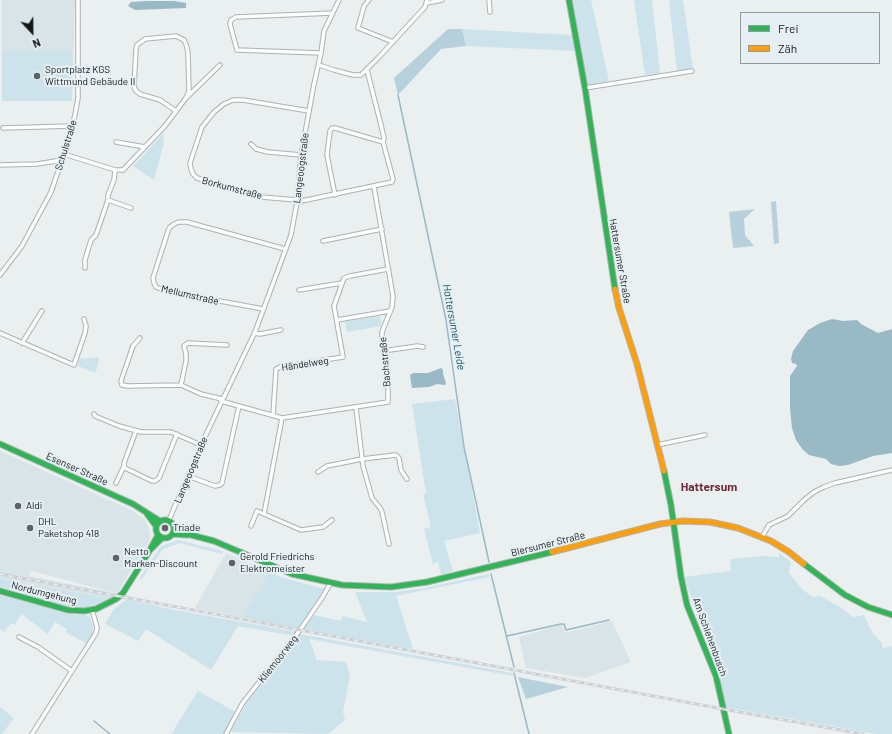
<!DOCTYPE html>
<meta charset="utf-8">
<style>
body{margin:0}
#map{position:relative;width:892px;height:734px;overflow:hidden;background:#eaeff0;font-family:Barlow,sans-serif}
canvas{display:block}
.legend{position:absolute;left:740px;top:12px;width:140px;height:52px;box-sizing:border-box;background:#e6f0f4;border:1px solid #929a9c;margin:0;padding:5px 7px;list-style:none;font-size:12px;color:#151819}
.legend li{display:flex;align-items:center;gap:8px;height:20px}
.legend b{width:20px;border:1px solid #929a9c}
.north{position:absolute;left:12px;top:12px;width:40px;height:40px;-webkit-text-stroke:3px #e6f0f4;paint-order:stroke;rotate:158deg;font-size:11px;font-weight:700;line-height:16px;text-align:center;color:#151819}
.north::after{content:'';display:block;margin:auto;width:14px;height:18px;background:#151819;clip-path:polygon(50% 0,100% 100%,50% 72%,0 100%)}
</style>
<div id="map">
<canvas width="892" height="734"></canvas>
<ul class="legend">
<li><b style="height:5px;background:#30b455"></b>Frei</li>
<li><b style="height:5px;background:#ff9f0a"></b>Zäh</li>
</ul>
<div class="north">N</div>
</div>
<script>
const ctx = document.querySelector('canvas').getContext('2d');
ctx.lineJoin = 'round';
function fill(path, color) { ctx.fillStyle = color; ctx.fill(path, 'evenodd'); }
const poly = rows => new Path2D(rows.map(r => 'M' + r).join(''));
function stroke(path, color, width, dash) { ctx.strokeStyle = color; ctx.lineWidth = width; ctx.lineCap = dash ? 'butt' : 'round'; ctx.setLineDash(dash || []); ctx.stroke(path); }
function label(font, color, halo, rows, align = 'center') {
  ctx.font = font + ' Barlow,sans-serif'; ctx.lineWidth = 4; ctx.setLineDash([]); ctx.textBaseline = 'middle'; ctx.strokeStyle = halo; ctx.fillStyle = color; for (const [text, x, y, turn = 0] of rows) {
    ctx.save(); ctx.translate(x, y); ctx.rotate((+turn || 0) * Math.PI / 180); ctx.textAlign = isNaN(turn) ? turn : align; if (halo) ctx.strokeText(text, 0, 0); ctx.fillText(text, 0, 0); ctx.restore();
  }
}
fill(poly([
 [2,0,75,0,72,101,2,101],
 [0,451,133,511,146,521,150,533,150,539,119,590,116,593,32,571,29,576,129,596,127,599,107,598,0,579],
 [226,553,269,572,242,617,195,608],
 [612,621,631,662,585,678,526,668,519,637,562,625,565,633]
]), '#d8e4e7');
fill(poly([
 [570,0,591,0,609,81,588,85],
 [634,0,652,0,660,73,645,75],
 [669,0,683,0,693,69,677,71],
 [462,29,573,35,576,51,466,46],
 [2,51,72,51,72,101,2,101],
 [163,134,164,143,154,180,133,166],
 [380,316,382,326,347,332,345,322],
 [99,357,98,366,95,373,78,366,79,359],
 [455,399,480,533,444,541,453,571,441,575,438,562,433,564,424,529,431,527,423,495,426,493,412,404],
 [178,540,223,551,222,554,180,543,163,549,142,579,139,579,159,549,162,546],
 [779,553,791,562,789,573,803,590,813,597,820,596,840,607,853,617,864,615,872,632,881,642,883,648,892,646,892,734,875,734,725,707,718,676,684,577,731,571,730,559,764,556,779,557],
 [269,572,284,578,325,589,299,629,242,617],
 [489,574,489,577,396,596,413,649,303,629,314,615,341,621,343,616,367,622,355,592,395,592,425,588],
 [0,579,107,598,111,598,95,606,85,608,72,608,0,589],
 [0,595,76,615,85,615,89,617,93,625,93,634,88,643,86,643,65,632,67,629,55,622,48,634,21,614,15,625,11,623,4,632,0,629],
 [127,599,164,608,297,632,294,636,238,626,211,670,146,629,138,641,105,624,114,609],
 [300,634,512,673,513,676,309,639,317,660,346,662,350,676,343,712,345,720,328,734,230,732,246,704],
 [198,691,236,712,223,734,171,734],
 [0,707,14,718,2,734,0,734]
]), '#cde3eb');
fill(poly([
 [448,29,462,29,466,46,441,49,398,95,394,78],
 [776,201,779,243,774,244,771,202],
 [755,209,744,219,745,235,754,246,733,248,729,212],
 [518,677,568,687,526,699]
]), '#b6d1db');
fill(poly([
 [147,1,174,1,186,3,186,8,135,10,128,6,131,2],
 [832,319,843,321,857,320,861,324,878,333,892,329,892,453,873,456,848,465,839,466,831,464,826,459,809,455,803,450,796,440,792,428,790,408,790,376,797,366,796,364,792,363,791,359,793,351,808,330,820,323],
 [441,368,443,370,443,374,446,383,445,385,437,384,429,387,412,388,410,375,413,373,428,373]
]), '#99b9c5');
stroke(poly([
 [398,95,446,320,464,447,489,562],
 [491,574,514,667],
 [507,636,561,624,564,624,566,630,609,620],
 [514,673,529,734],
 [94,721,110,734]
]), '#99b9c5', 1.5);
const street = poly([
 [369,0,364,6,358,28,393,42],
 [489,0,490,12],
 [427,3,442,0],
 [321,53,237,50,230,24,231,20,236,17,333,13],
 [319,65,334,70,353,75,361,75,380,56,425,7,427,0],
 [585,88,692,71],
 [186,98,220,65],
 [3,128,72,126],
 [116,142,145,147],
 [251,144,256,149,268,152,301,155],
 [64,154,115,170,123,170,164,127,171,118,186,98,189,91,188,53,186,44,184,40,176,36,145,39,137,45,136,49,134,87,136,91,140,94,160,100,176,111],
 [0,165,37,164,62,160],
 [115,170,114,180,108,195,108,200,131,208],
 [335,195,327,155,330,131,332,128,335,128,383,142],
 [297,200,261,197,197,178,193,174,191,169,190,163,202,127,214,112,224,104,233,100,243,100,309,111],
 [297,202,392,182,393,179,383,142,384,138,381,125,367,70],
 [323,241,382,229],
 [85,268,85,260,91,240,96,235,108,200],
 [0,275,22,246,51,192,64,154,75,115,78,98,78,0],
 [299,290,342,283],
 [263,309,166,291,156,287,154,283,153,278,168,231,170,227,174,224,179,222,187,222,285,249],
 [337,320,390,311],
 [0,333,74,365,85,333,86,326,84,319],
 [254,333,260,334,281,330],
 [140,338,133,346,121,381,122,385,128,386,181,385,201,394,222,399],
 [22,343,42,311],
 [383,351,417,346,423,347],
 [181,385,186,361,186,354,184,346,188,343,227,345],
 [221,401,282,418,388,402,388,381,382,339,382,332,392,307,393,296,374,187],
 [356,408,363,466,372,498,380,508,382,512,389,544],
 [94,414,95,416,119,426,141,432,171,432,201,445],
 [273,415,276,369,280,367,343,357,334,306,344,278,350,276,388,269],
 [282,418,264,514,301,530,323,527,332,520],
 [136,431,124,463,124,466,125,468,152,481,155,481,159,478,177,434],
 [657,445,705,435],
 [318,472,327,466,362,459,396,455,399,458,401,470,407,479],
 [188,476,215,486,220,485,222,483,239,406],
 [116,483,124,466],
 [169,520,201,445,255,332,291,235,297,202,301,155,314,84,321,53,324,31,339,0],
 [251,526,257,511,264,514],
 [762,537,769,525,788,516,804,500,814,492,824,487,835,483,892,470],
 [19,637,38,647,72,671],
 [32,734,96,633,97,627,92,610],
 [226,734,242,704,300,630,322,598,330,584]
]);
const fast = poly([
 [569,0,585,88,615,289],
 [0,444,133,504,160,521],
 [664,471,671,505,681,577,687,605,716,676,729,734],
 [147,514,156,526],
 '156 529a9 9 0 1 1 18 0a9 9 0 1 1-18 0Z',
 [175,528,191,535,214,541,292,574,342,585,391,587,427,582,552,552],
 [173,534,188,535],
 [151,548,158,535],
 [804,564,845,595,868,607,892,615],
 [0,591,68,610,84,611,96,609,116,599,123,593,150,550,162,538]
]);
const slow = poly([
 [615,289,619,308,637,364,664,471],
 [552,552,660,524,683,521,710,522,738,528,771,541,789,552,804,564]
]);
stroke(street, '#adb1b2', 5.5);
stroke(fast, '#adb1b2', 7);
stroke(slow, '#adb1b2', 7);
stroke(street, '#fcfdfd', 3.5);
stroke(fast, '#30b455', 5);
stroke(slow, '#ff9f0a', 5);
const rail = poly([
 [0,574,723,709,863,734]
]);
stroke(rail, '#cdcfd0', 3);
stroke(rail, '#e6f0f4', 1.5, [4.5]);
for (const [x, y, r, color] of [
 [37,76,4,"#606364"],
 [18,506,4,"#606364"],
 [30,528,4,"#606364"],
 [165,528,4,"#606364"],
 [116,558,4,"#606364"],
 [232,563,4,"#606364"]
]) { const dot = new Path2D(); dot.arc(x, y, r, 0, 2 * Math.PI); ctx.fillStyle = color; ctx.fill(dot); stroke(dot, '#e6f0f4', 1.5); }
label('10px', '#151819', '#e6f0f4', [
 ["Sportplatz KGS",45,70],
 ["Wittmund Gebäude II",45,82],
 ["Aldi",26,506],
 ["DHL",38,522],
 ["Paketshop 418",38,534],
 ["Triade",173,528],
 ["Netto",124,552],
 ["Marken-Discount",124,564],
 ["Gerold Friedrichs",240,557],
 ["Elektromeister",240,569]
], 'left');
label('10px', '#151819', '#e6f0f4', [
 ["Schulstraße",66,145,-73],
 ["Langeoogstraße",301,168,-83],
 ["Borkumstraße",232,188,15],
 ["Hattersumer Straße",620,261,80],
 ["Mellumstraße",190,295,13],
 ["Bachstraße",385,362,-95],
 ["Händelweg",305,364,-9],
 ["Esenser Straße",77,469,24],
 ["Langeoogstraße",191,470,-67],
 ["Blersumer Straße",548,544,-14],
 ["Nordumgehung",44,593,14],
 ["Am Schlehenbusch",710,637,70],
 ["Kliemoorweg",278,659,-52]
]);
label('italic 11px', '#1c5669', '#e6f0f4', [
 ["Hattersumer Leide",454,327,80]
]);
label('bold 12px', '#732c37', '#e6f0f4', [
 ["Hattersum",709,487]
]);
</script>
